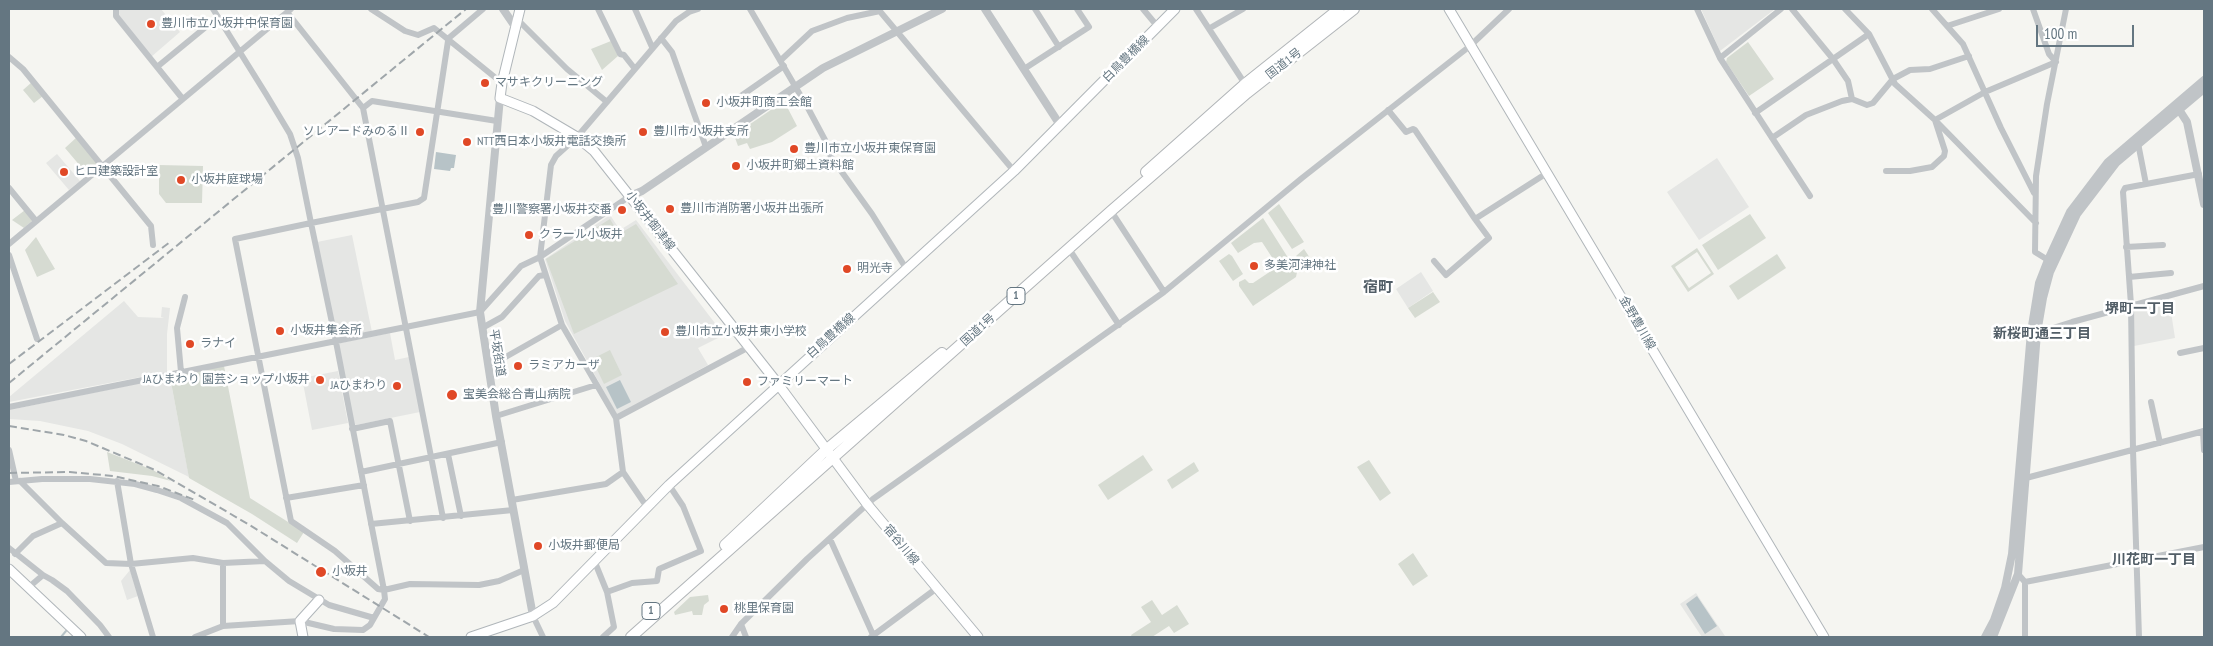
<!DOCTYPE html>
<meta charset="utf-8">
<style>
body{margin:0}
#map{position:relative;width:2213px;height:646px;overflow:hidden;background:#f5f5f1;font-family:"PT Sans Narrow",sans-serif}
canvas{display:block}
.frame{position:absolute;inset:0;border:10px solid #647681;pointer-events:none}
.scale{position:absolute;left:2036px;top:25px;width:98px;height:22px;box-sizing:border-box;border:2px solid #647681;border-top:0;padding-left:6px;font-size:15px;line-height:18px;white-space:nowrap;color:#647681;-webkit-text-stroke:4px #fff;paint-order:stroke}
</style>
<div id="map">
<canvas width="2213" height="646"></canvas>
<div class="frame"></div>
<div class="scale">100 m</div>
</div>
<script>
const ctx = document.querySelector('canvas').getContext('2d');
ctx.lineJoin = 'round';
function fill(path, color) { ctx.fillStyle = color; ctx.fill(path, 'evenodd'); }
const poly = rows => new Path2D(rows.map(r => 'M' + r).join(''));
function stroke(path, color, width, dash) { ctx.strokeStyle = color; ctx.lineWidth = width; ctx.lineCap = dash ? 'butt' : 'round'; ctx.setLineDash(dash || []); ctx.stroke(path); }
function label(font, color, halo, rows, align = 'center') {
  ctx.font = font + ' "PT Sans Narrow","Noto Sans JP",sans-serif'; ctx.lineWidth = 5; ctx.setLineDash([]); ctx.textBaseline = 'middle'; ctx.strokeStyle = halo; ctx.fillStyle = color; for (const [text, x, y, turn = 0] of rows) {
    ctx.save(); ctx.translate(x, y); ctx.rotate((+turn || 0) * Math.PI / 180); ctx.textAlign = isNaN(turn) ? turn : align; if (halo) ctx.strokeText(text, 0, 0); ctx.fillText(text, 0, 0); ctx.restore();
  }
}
fill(poly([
 [118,9,161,9,180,32,151,57,118,15],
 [1701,9,1775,9,1720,51],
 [57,154,80,181,69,190,46,163],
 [1717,158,1749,207,1699,240,1667,192],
 [610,215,620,230,636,220,724,335,698,348,708,365,617,415,565,321,545,259],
 [352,235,372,332,337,339,317,242],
 [1421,272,1433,291,1408,308,1396,289],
 [2169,299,2175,338,2134,346,2134,312,2136,308],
 [124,301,138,317,164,318,161,317,162,307,170,308,167,334,167,372,9,402,9,397],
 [390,333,395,360,409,357,420,412,356,425,354,424,338,346,340,343],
 [338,371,348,423,312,430,302,378],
 [170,377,189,477,122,444,88,431,40,421,9,419,9,410],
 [130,570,138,596,127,600,121,581],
 [1696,593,1725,636,1722,637,1702,637,1680,604]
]), '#e5e6e4');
fill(poly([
 [611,41,618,56,602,70,591,49],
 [1748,42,1774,79,1749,96,1726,62,1727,58],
 [32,82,43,96,34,103,23,90],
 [784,101,797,126,772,142,750,149,747,143,738,146,734,135],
 [77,137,99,164,87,174,65,148],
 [159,165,203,166,202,203,166,203,159,194],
 [1279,204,1304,242,1292,249,1268,213],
 [25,210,33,220,24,228,12,220],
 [1750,214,1766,238,1718,270,1702,245],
 [1263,218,1297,272,1296,277,1253,306,1239,286,1239,282,1245,279,1249,283,1253,283,1271,271,1276,266,1275,262,1262,242,1254,243,1238,253,1231,243],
 [610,219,619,234,636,224,678,284,574,334,546,259],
 [36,237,55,269,37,277,25,250],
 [1697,248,1714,274,1688,292,1671,266],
 [1697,252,1711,273,1689,288,1675,267],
 [1304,249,1314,264,1305,270,1296,256],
 [1229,254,1232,256,1243,274,1233,281,1219,261],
 [1777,254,1786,268,1738,300,1729,286],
 [1433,292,1440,302,1415,318,1408,308],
 [610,350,622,375,604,384,592,359],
 [224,366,250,498,304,532,297,543,252,514,189,478,170,377],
 [107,452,153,470,171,481,152,476,110,471],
 [1143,455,1153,470,1108,500,1098,485],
 [1369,460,1391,493,1380,501,1357,467],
 [1194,462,1199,471,1172,489,1167,480],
 [1413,553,1428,576,1413,586,1398,564],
 [708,595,709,601,704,605,702,615,693,615,692,611,675,615,674,612,690,597],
 [1152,600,1162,615,1177,605,1189,624,1174,633,1169,626,1152,637,1132,637,1131,635,1151,622,1141,607]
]), '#d6dbd2');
fill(poly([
 [436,152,456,155,454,168,451,168,450,171,434,169],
 [620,380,631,402,617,409,606,387],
 [1697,596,1717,626,1705,634,1686,604]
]), '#b7c3c7');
stroke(poly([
 [61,637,66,631]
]), '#b7c3c7', 2);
const secondary = poly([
 [520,9,502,83,500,98,533,111,577,137,594,151,775,380,867,504,978,637],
 [1449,9,1824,637],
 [9,569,81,637],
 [303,637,300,621,319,600],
 [471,637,533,616,553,603,669,485,1014,171,1175,9]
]);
const trunk = poly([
 [1146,172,1245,84,1339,9],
 [725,545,827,449,942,353],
 [631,637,1111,211,1247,93,1354,9]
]);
stroke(secondary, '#b0b6ba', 11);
stroke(trunk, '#b1b5b8', 12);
stroke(poly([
 [116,9,116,16,182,98],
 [213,9,266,94,290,134,298,158,311,223,336,342,384,590,378,589,335,551,291,521,235,239,311,223,382,209,418,202,424,198,448,41,450,37,483,9],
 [371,9,405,31,418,35,434,28,502,83],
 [598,9,620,54,624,55,635,69],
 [635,9,652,47],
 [750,9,809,110,825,140,831,157,872,214,907,270],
 [878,9,1014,171],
 [1035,9,1059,47],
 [1143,9,1158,27],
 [1196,9,1245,84],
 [1697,9,1720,58,1810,196],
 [1792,9,1833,59,1848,81,1852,99],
 [1845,9,1869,34,1895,84,1935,120,2036,223],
 [1932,9,1963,44,2001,128,2034,193],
 [2033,9,2049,54,2056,62],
 [287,12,363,108,443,518],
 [518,20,567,69,607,102],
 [1947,26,1999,9],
 [1210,28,1243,9],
 [661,38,672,52,706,147],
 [9,57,23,69,151,226,153,245],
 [1720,58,1781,9],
 [781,60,812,31,847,18,880,11],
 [157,67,218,17],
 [1024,69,1089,27,1077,9],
 [738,98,784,66],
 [363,108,372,101,497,121],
 [1388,110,1406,132,1413,129,1415,130,1475,219],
 [1755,113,1869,34],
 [1772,138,1806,115,1842,101,1852,99,1867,105,1873,103,1893,79,1910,70,1930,69,1969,56],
 [2138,143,2146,184],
 [1886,171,1910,171,1932,167,1944,156,1945,151,1935,120,1985,92,2056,62],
 [9,188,36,221],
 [630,196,540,257,562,325,616,418,623,472,647,507],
 [1111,211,1164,292],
 [9,244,291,9],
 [2126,247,2163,245],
 [1069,249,1119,325],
 [9,255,37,339],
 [2048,260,2035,252,2036,176,2047,104,2066,9],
 [1434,261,1446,275,1489,238,1475,219,1547,173],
 [2129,277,2171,273],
 [482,328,502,317,539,276,545,275],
 [2037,333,2072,322,2204,286],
 [2180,353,2204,348],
 [488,367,562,325],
 [181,372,177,328,185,297],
 [2151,402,2160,443],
 [9,407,480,312,521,266,540,257,551,165,556,156,577,137,676,21,689,12,698,9],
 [496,416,596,385],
 [616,418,749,347],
 [352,429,390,421,410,521],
 [2203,431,2204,450],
 [9,450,16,481],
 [448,454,461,516],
 [361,472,502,442],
 [2026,478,2204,431],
 [20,481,62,523,106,563,131,564,153,637],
 [117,481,131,564,193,558,223,563,265,561,289,581,329,605,374,618],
 [9,482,42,479,90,479,135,484,157,490,181,498,227,523,265,561],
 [286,498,364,485],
 [512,500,606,484,623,472],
 [371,524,513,510],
 [830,539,874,637],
 [9,548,43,575],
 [15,554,33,536,62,523],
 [594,560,607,592,614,627,603,637],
 [2018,574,2025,582,2025,637],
 [2025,582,2204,547],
 [29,587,43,575,52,580,67,591,100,625,109,637],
 [607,592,632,583,657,581,659,569,701,551,683,506,669,485],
 [533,616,543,637],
 [741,624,807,559,873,499,1164,292,1302,178,1470,46,1509,9],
 [223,626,223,563],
 [195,637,223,626,300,621,334,629,363,630,370,625,374,618,385,599,384,590,410,584,479,585,499,581,524,570],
 [732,637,741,624,746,637],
 [871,637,937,588],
 [2139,637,2133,450,2131,305,2123,192,2125,188,2199,174]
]), '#c0c4c7', 6);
stroke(poly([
 [503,9,516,28],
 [985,9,1060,125],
 [500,98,480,312,496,416,533,616],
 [2176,105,2187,122,2204,204],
 [630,196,642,191,823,68,942,9],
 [1985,637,1994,620,2005,588,2012,554,2031,332,2039,283,2048,260,2070,212,2108,162,2204,80],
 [1993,637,2018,574,2037,333,2043,298,2050,272,2077,214,2116,163,2204,89]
]), '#c0c4c7', 8);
stroke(secondary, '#fff', 9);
stroke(trunk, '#fff', 10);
stroke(poly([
 [9,364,170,242],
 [9,383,466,9],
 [9,426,64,435,86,441,155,470,248,524,429,637],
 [9,473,70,472,113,476,158,486,195,500]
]), '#9fa6aa', 2, [8, 4]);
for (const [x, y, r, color] of [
 [151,24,5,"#e04826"],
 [485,83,5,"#e04826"],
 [706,103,5,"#e04826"],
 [420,132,5,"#e04826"],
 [643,132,5,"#e04826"],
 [467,142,5,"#e04826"],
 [794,149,5,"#e04826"],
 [736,166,5,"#e04826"],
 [64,172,5,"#e04826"],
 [181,180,5,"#e04826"],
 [670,209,5,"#e04826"],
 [622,210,5,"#e04826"],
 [529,235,5,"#e04826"],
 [1254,266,5,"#e04826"],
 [847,269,5,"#e04826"],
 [280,331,5,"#e04826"],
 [665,332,5,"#e04826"],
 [190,344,5,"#e04826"],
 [518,366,5,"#e04826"],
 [320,380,5,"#e04826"],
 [747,382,5,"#e04826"],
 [397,386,5,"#e04826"],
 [452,395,6,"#e04826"],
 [538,546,5,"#e04826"],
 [321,572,6,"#e04826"],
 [724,609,5,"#e04826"]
]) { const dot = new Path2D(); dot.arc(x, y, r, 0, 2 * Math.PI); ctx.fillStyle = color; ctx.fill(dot); stroke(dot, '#fff', 2); }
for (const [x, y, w] of [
 [1016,296,18],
 [651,611,18]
]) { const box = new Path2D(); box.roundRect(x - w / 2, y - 8.5, w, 17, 4); ctx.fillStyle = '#fff'; ctx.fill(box); stroke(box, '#647681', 1); }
label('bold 11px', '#647681', null, [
 ["1",1016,296],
 ["1",651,611]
]);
label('12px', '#647681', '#fff', [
 ["豊川市立小坂井中保育園",161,24],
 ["マサキクリーニング",495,83],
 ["小坂井町商工会館",716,103],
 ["ソレアードみのるⅡ",410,132,"right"],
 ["豊川市小坂井支所",653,132],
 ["NTT西日本小坂井電話交換所",477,142],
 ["豊川市立小坂井東保育園",804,149],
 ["小坂井町郷土資料館",746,166],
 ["ヒロ建築設計室",74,172],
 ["小坂井庭球場",191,180],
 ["豊川市消防署小坂井出張所",680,209],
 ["豊川警察署小坂井交番",612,210,"right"],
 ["クラール小坂井",539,235],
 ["多美河津神社",1264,266],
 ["明光寺",857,269],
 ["小坂井集会所",290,331],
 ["豊川市立小坂井東小学校",675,332],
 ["ラナイ",200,344],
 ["ラミアカーザ",528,366],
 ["JAひまわり 園芸ショップ小坂井",310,380,"right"],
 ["ファミリーマート",757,382],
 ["JAひまわり",387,386,"right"],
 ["宝美会総合青山病院",463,395],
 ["小坂井郵便局",548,546],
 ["小坂井",332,572],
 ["桃里保育園",734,609]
], 'left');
label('12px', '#647681', '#fff', [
 ["白鳥豊橋線",1126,59,-45],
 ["国道1号",1284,64,-38],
 ["小坂井御津線",650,221,52],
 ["金野豊川線",1637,323,60],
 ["国道1号",978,330,-42],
 ["白鳥豊橋線",831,336,-42],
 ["平坂街道",497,353,81],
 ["宿谷川線",901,545,50]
]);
label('bold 14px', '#525e67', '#fff', [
 ["堺町一丁目",2140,309],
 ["新桜町通三丁目",2042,334],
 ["川花町一丁目",2154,560]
]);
label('bold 15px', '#525e67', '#fff', [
 ["宿町",1378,288]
]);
</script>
